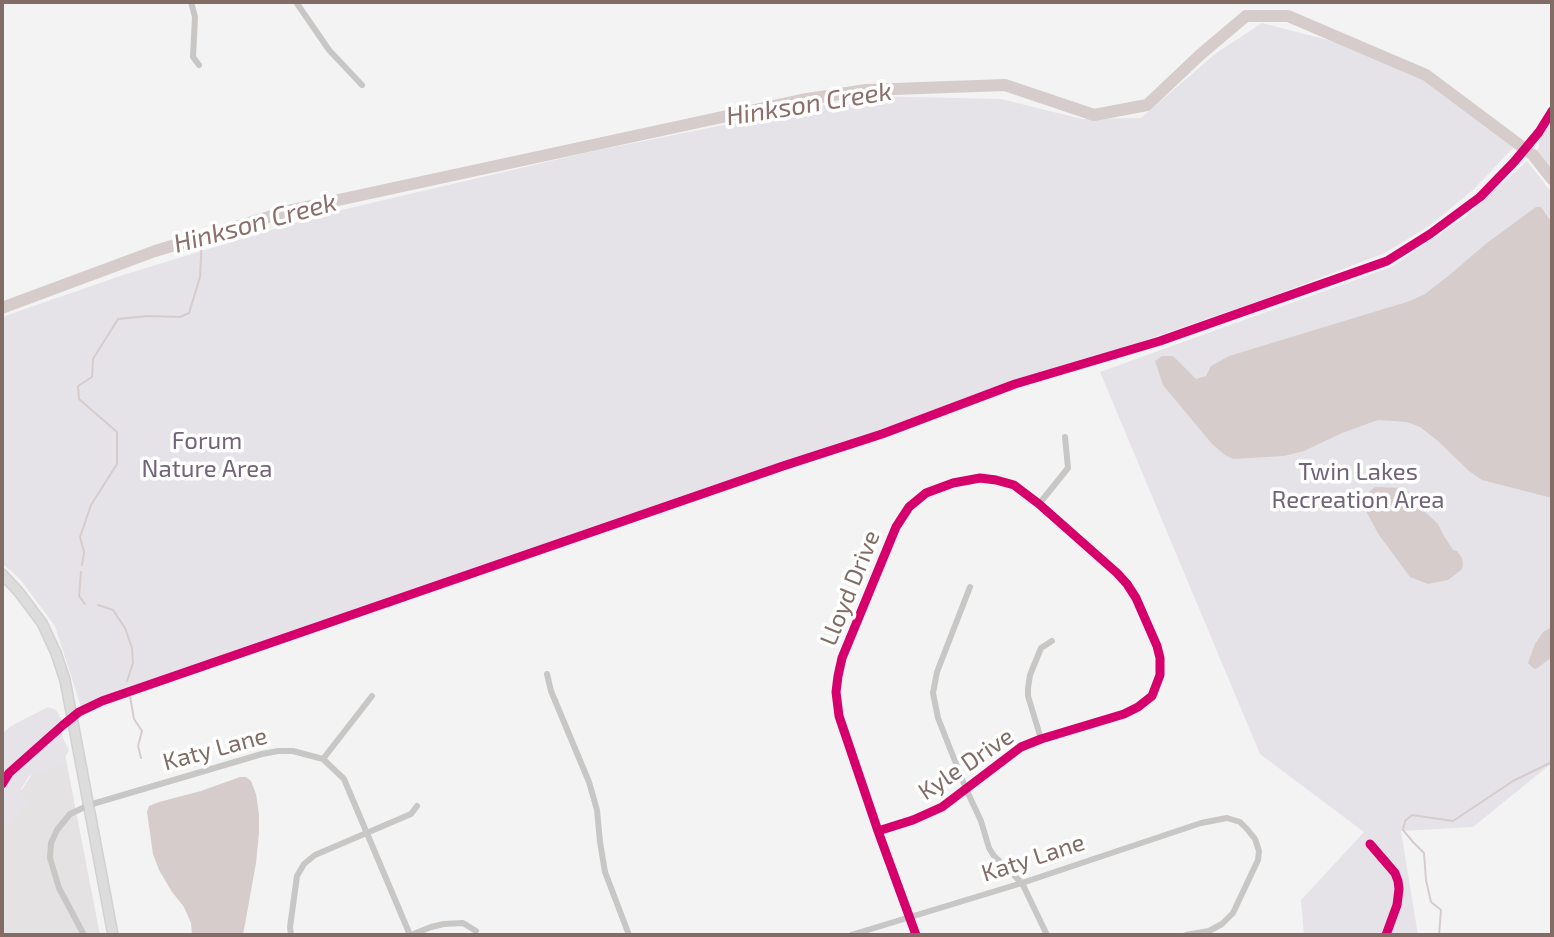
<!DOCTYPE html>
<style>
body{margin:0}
#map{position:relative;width:1554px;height:937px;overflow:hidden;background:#f3f3f4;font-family:"Exo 2",sans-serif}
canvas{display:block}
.frame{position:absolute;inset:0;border:4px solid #816d65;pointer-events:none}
</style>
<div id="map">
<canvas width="1554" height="937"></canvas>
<div class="frame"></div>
</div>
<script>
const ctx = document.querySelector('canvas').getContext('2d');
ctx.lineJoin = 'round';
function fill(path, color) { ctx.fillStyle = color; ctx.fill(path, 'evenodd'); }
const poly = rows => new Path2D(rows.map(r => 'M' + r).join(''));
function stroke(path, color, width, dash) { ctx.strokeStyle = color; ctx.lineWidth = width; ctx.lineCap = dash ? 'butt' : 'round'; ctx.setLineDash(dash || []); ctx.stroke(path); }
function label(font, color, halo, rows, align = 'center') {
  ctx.font = font + ' "Exo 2",sans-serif'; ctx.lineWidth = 7; ctx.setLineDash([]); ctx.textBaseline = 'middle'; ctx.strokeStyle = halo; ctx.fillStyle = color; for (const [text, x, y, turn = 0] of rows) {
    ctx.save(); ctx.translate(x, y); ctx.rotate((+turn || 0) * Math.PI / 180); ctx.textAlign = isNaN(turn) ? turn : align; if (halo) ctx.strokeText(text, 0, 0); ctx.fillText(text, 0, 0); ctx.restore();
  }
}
fill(poly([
 [64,749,100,935,2,935,2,820,40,762]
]), '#e5e2e4');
fill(poly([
 [1262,23,1343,44,1434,82,1514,147,1473,190,1429,226,1385,253,1265,299,81,707,55,626,20,579,2,563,2,317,123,275,320,215,589,152,868,96,1001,99,1082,119,1141,118,1215,54],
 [1552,111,1552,179,1533,155,1539,147,1539,132],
 [1527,161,1552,193,1552,763,1473,827,1401,831,1418,935,1304,935,1301,900,1364,832,1260,754,1100,372,1391,267,1465,217],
 [48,707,56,710,61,718,62,736,69,750,62,763,29,776,21,789,28,803,2,832,2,734,11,726]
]), '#e5e3e8');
fill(poly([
 [1536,207,1541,207,1552,223,1552,498,1482,480,1469,471,1438,441,1420,427,1407,422,1378,420,1342,433,1304,451,1284,456,1233,459,1225,455,1212,444,1163,385,1155,361,1162,356,1173,356,1196,379,1206,376,1211,366,1229,356,1410,301,1425,294,1447,277,1487,243],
 [1375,487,1404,488,1413,496,1424,511,1438,524,1444,536,1453,550,1457,551,1462,558,1463,566,1461,570,1448,580,1428,584,1410,577,1379,535,1367,513,1365,495],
 [1552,627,1552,657,1536,669,1533,668,1528,663,1535,644,1543,632],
 [240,777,246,777,251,781,256,794,259,814,259,833,256,863,243,935,192,935,191,923,184,907,172,892,159,870,153,854,147,812,149,806,159,802,201,791]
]), '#d6cccb');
stroke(poly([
 [82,565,84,552,80,537,91,505,117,464,117,432,79,399,78,386,92,377,93,359,118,319,148,316,180,317,189,313,200,277,202,237],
 [81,572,79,596,85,604],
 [98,605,113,610,125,628,132,648,133,663,127,681],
 [130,696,134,719,142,731,138,746,141,758],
 [1439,935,1441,910,1431,902,1426,880,1424,853,1413,842,1403,830,1405,821,1412,815,1453,821,1513,781,1552,762]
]), '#d6cccb', 2);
stroke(poly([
 [2,308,155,251,292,210,801,100,866,90,1005,85,1094,115,1147,105,1201,54,1246,16,1288,16,1426,75,1533,155,1552,179]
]), '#d6cccb', 12);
const secondary = poly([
 [2,574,18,591,42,623,56,653,65,680,113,935]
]);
stroke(secondary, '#d2d0d0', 12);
stroke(poly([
 [191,2,195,17,193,57,199,65],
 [296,2,329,50,362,85],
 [1039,504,1068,468,1065,437],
 [970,587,937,672,933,693,938,718,966,789,981,821,989,848,994,856,1022,883,1047,935],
 [547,674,551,691,589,782,597,810,600,842,605,872,629,935],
 [1041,739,1028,696,1028,688,1030,675,1041,648,1052,641],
 [323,759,372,696],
 [878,831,913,820,942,807,1021,747,1041,739,1124,714,1138,707,1152,696,1160,675,1160,658,1157,646,1136,598,1127,584,1117,573,1039,504,1014,485,996,480,980,478,953,483,926,493,909,507,896,527,842,658,838,676,836,692,839,716,878,831,916,935],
 [84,935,59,888,50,858,51,843,57,830,70,814,89,805,262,754,278,751,293,751,323,759,344,779,410,935],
 [291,935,290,927,297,876,304,864,315,855,411,814,417,806],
 [411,935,431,927,444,924,463,923,476,931],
 [851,935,1022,883,1201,823,1227,818,1240,822,1247,829,1255,839,1259,851,1258,860,1233,913,1222,924,1209,931,1186,935]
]), '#c8c7c6', 6);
stroke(secondary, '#dddcdc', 9);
stroke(poly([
 [2,784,9,773,63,725,79,712,102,701,783,466,882,434,1015,384,1160,341,1387,261,1430,234,1480,197,1514,162,1539,132,1552,111],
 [878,831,913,820,942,807,1021,747,1041,739,1124,714,1138,707,1152,696,1160,675,1160,658,1157,646,1136,598,1127,584,1117,573,1039,504,1014,485,996,480,980,478,953,483,926,493,909,507,896,527,842,658,838,676,836,692,839,716,878,831,916,935],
 [1370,844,1395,873,1398,881,1399,889,1397,905,1386,935]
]), '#d6006c', 9);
label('24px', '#716479', '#fff', [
 ["Forum",207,441],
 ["Nature Area",207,469],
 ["Twin Lakes",1358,472],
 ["Recreation Area",1358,500]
]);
label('24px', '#816d65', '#fff', [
 ["Lloyd Drive",850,588,-68],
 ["Katy Lane",215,749,-15],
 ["Kyle Drive",966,764,-34],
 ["Katy Lane",1033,858,-18]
]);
label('italic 26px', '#8c6f6b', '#fff', [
 ["Hinkson Creek",809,104,-9],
 ["Hinkson Creek",255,223,-15]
]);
</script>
